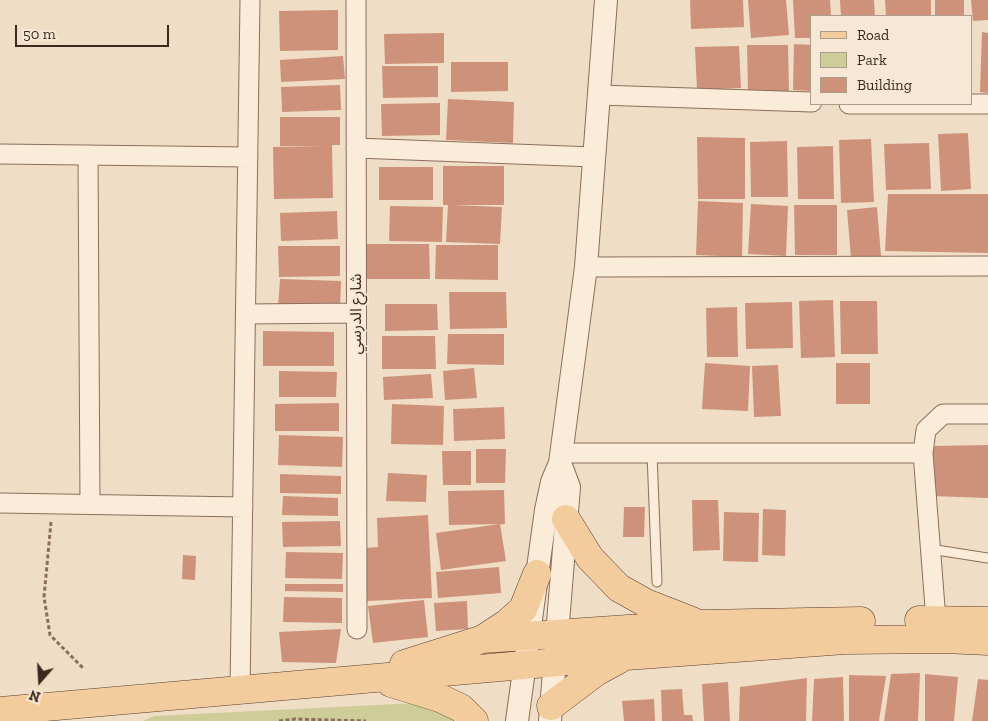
<!DOCTYPE html>
<meta charset="utf-8">
<style>
body{margin:0}
#map{position:relative;width:988px;height:721px;overflow:hidden;background:#efddc6;font-family:"Zilla Slab",serif}
canvas{display:block}
.legend{position:absolute;left:810px;top:15px;width:162px;height:90px;box-sizing:border-box;background:#f7e8d5;border:1px solid #ac9c8c;margin:0;padding:6px 9px;list-style:none;font-size:15px;color:#3b291f}
.legend li{display:flex;align-items:center;gap:10px;height:25px}
.legend b{width:25px;border:1px solid #ac9c8c}
.north{position:absolute;left:15px;top:656px;width:50px;height:50px;-webkit-text-stroke:4px #f7e8d5;paint-order:stroke;rotate:199deg;font-size:14px;font-weight:700;line-height:20px;text-align:center;color:#3b291f}
.north::after{content:'';display:block;margin:auto;width:18px;height:22px;background:#3b291f;clip-path:polygon(50% 0,100% 100%,50% 72%,0 100%)}
.scale{position:absolute;left:15px;top:25px;width:154px;height:22px;box-sizing:border-box;border:2px solid #3b291f;border-top:0;padding-left:6px;font-size:15px;line-height:18px;white-space:nowrap;color:#3b291f;-webkit-text-stroke:4px #f7e8d5;paint-order:stroke}
</style>
<div id="map">
<canvas width="988" height="721"></canvas>
<ul class="legend">
<li><b style="height:6px;background:#f3cc9d"></b>Road</li>
<li><b style="height:14px;background:#cecd99"></b>Park</li>
<li><b style="height:14px;background:#ce927b"></b>Building</li>
</ul>
<div class="north">N</div>
<div class="scale">50 m</div>
</div>
<script>
const ctx = document.querySelector('canvas').getContext('2d');
ctx.lineJoin = 'round';
function fill(path, color) { ctx.fillStyle = color; ctx.fill(path, 'evenodd'); }
const poly = rows => new Path2D(rows.map(r => 'M' + r).join(''));
function stroke(path, color, width, dash) { ctx.strokeStyle = color; ctx.lineWidth = width; ctx.lineCap = dash ? 'butt' : 'round'; ctx.setLineDash(dash || []); ctx.stroke(path); }
function label(font, color, halo, rows, align = 'center') {
  ctx.font = font + ' "Zilla Slab","Noto Sans Arabic",serif'; ctx.lineWidth = 4; ctx.setLineDash([]); ctx.textBaseline = 'middle'; ctx.strokeStyle = halo; ctx.fillStyle = color; for (const [text, x, y, turn = 0] of rows) {
    ctx.save(); ctx.translate(x, y); ctx.rotate((+turn || 0) * Math.PI / 180); ctx.textAlign = isNaN(turn) ? turn : align; if (halo) ctx.strokeText(text, 0, 0); ctx.fillText(text, 0, 0); ctx.restore();
  }
}
fill(poly([
 [417,703,460,721,143,721,154,716]
]), '#cecd99');
fill(poly([
 [690,0,743,0,744,27,691,29],
 [748,0,786,0,789,35,751,38],
 [793,0,830,0,831,16,812,16,812,38,795,38],
 [840,0,874,0,875,16,841,16],
 [885,0,931,0,931,16,886,16],
 [935,0,964,0,964,16,935,16],
 [971,0,988,0,988,20,973,21],
 [338,10,338,50,280,51,279,11],
 [982,32,988,33,988,93,980,92],
 [444,33,444,63,385,64,384,34],
 [794,44,812,45,812,91,793,90],
 [747,45,788,45,789,91,748,92],
 [739,46,741,88,697,90,695,47],
 [343,56,345,79,281,82,280,60],
 [451,62,508,62,508,91,451,92],
 [382,66,438,66,438,97,383,98],
 [340,85,341,110,282,112,281,87],
 [448,99,514,102,513,143,446,140],
 [440,103,440,135,382,136,381,104],
 [280,117,340,117,340,145,332,145,333,198,274,199,273,147,322,146,280,146],
 [968,133,971,189,941,191,938,134],
 [697,137,745,138,745,199,698,199],
 [871,139,874,202,841,203,839,140],
 [787,141,788,197,751,197,750,142],
 [929,143,931,189,886,190,884,144],
 [833,146,834,199,798,199,797,147],
 [443,166,504,166,504,205,451,205,502,207,500,244,446,242,448,205,443,205],
 [379,167,433,167,433,200,379,200],
 [888,194,988,194,988,253,885,251],
 [698,201,743,203,742,257,696,255],
 [751,204,788,206,786,256,748,254],
 [794,205,837,205,837,255,795,255],
 [390,206,443,207,442,242,389,241],
 [877,207,881,256,851,258,847,210],
 [337,211,338,239,281,241,280,213],
 [363,244,429,244,430,279,364,279],
 [436,245,498,245,498,280,435,279],
 [278,246,340,246,340,276,279,277],
 [280,279,341,281,340,310,278,307],
 [449,292,506,292,507,328,450,329],
 [833,300,835,357,801,358,799,301],
 [840,301,877,301,878,354,841,354],
 [792,302,793,348,746,349,745,303],
 [385,304,437,304,438,330,385,331],
 [737,307,738,357,707,357,706,308],
 [263,331,334,332,334,366,263,366],
 [448,334,504,334,504,365,447,364],
 [382,336,435,336,436,369,382,369],
 [705,363,750,366,748,411,702,409],
 [836,363,870,363,870,404,836,404],
 [778,365,781,416,754,417,752,366],
 [474,368,477,398,445,400,443,371],
 [279,371,337,372,336,397,279,397],
 [431,374,433,398,384,400,383,377],
 [339,403,339,431,275,431,275,404],
 [392,404,444,406,443,445,391,444],
 [504,407,505,439,454,441,453,409],
 [279,435,343,437,342,467,278,465],
 [988,445,988,498,931,496,933,446],
 [476,449,506,449,505,483,476,483],
 [442,451,471,451,471,485,443,485],
 [388,473,427,475,426,502,386,501],
 [280,474,341,476,341,494,280,493],
 [504,490,505,524,449,525,448,491],
 [283,496,338,498,338,516,282,515],
 [692,500,718,500,720,550,693,551],
 [624,507,645,507,644,537,623,537],
 [763,509,786,510,785,556,762,555],
 [724,512,759,513,758,562,723,561],
 [428,515,432,598,367,601,365,548,378,547,377,518],
 [340,521,341,546,283,547,282,522],
 [500,524,506,561,441,570,436,533],
 [286,552,343,553,342,579,285,578],
 [183,555,196,556,195,580,182,579],
 [499,567,501,593,438,598,436,572],
 [285,584,343,584,343,592,285,591],
 [284,597,342,598,342,623,283,622],
 [424,600,428,637,373,643,368,606],
 [467,601,468,629,436,631,434,603],
 [341,629,336,663,282,662,279,632],
 [920,673,918,721,884,721,891,674],
 [925,674,958,677,954,721,925,721],
 [849,675,886,676,879,721,849,721],
 [843,677,844,721,812,721,814,679],
 [807,678,806,721,739,721,740,687],
 [978,679,988,680,988,721,972,721],
 [728,682,730,721,704,721,702,684],
 [682,689,684,715,692,715,693,721,662,721,661,690],
 [654,699,655,721,624,721,622,701]
]), '#ce927b');
const service = poly([
 [652,453,657,582],
 [930,549,988,558]
]);
const minor = poly([
 [356,0,357,629],
 [599,95,812,102],
 [849,104,988,104],
 [356,148,594,157],
 [0,154,248,157],
 [88,155,90,504],
 [586,267,988,266],
 [246,314,356,313],
 [561,453,923,453,926,430,943,414,988,414],
 [923,453,936,620],
 [0,503,243,507],
 [240,690,250,0]
]);
const tertiary = poly([
 [517,721,546,510,552,482,560,463,586,267,606,0],
 [550,721,569,487,560,463]
]);
const primary = poly([
 [566,519,590,558,619,588,646,603,692,621],
 [919,620,988,621],
 [483,639,506,624,523,609,537,574],
 [404,664,483,639,701,624,861,621],
 [391,683,440,698,461,708,474,721],
 [551,706,596,672,618,660],
 [0,711,626,656,845,640,944,639,988,641]
]);
stroke(service, '#8b6e5b', 11);
stroke(minor, '#8b6e5b', 21);
stroke(tertiary, '#8b6e5b', 24);
stroke(primary, '#593d2f', 29);
stroke(poly([
 [51,522,44,597,50,635,83,668],
 [279,721,295,719,366,721]
]), '#8b6e5b', 3, [4, 2.5]);
stroke(service, '#faecd9', 9);
stroke(minor, '#faecd9', 19);
stroke(tertiary, '#faecd9', 22);
stroke(primary, '#f3cc9d', 28);
label('16px', '#3b291f', '#f7e8d5', [
 ["شارع الدرسي",356,314,-90]
]);
</script>
